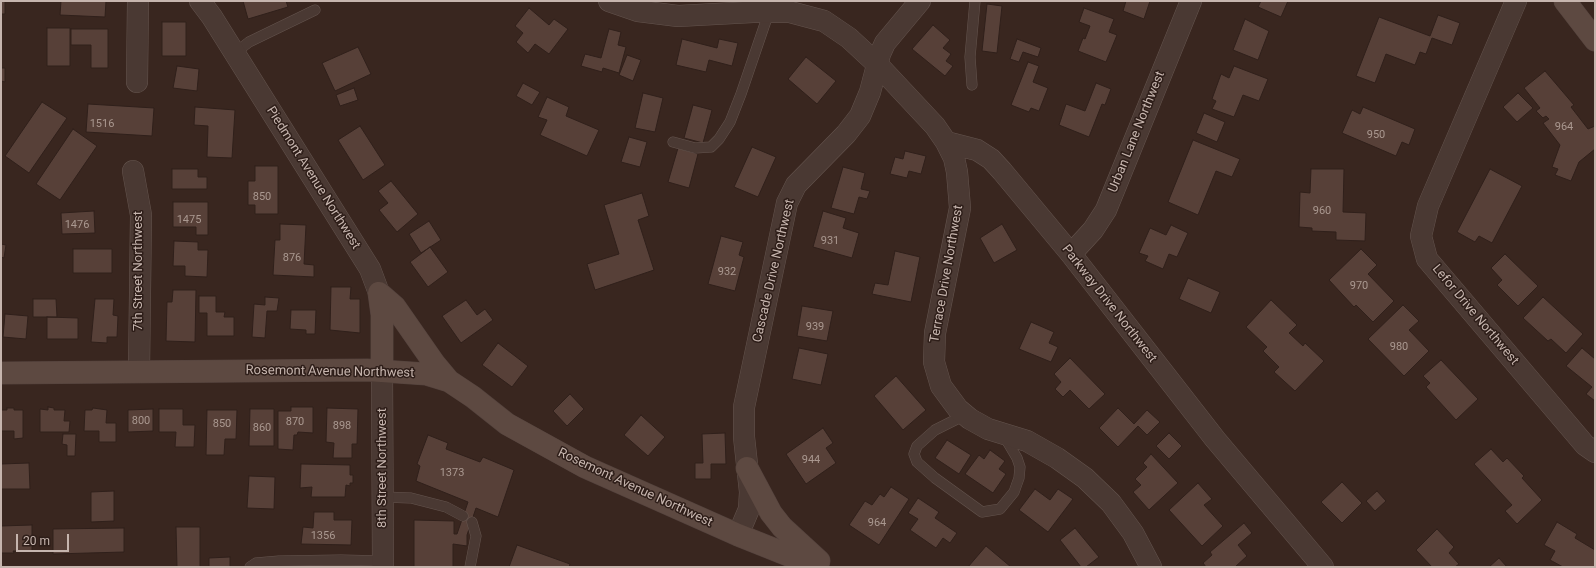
<!DOCTYPE html>
<style>
body{margin:0}
#map{position:relative;width:1596px;height:568px;overflow:hidden;background:#39261f;font-family:Roboto,sans-serif}
canvas{display:block}
.frame{position:absolute;inset:0;border:2px solid #c6b5ae;pointer-events:none}
.scale{position:absolute;left:16px;top:534px;width:53px;height:18px;box-sizing:border-box;border:2px solid #c6b5ae;border-top:0;padding-left:5px;font-size:12px;line-height:14px;white-space:nowrap;color:#c6b5ae;-webkit-text-stroke:3px #2e1e19;paint-order:stroke}
</style>
<div id="map">
<canvas width="1596" height="568"></canvas>
<div class="frame"></div>
<div class="scale">20 m</div>
</div>
<script>
const ctx = document.querySelector('canvas').getContext('2d');
ctx.lineJoin = 'round';
function fill(path, color) { ctx.fillStyle = color; ctx.fill(path, 'evenodd'); }
const poly = rows => new Path2D(rows.map(r => 'M' + r).join(''));
function stroke(path, color, width, dash) { ctx.strokeStyle = color; ctx.lineWidth = width; ctx.lineCap = dash ? 'butt' : 'round'; ctx.setLineDash(dash || []); ctx.stroke(path); }
function label(font, color, halo, rows, align = 'center') {
  ctx.font = font + ' Roboto,sans-serif'; ctx.lineWidth = 3; ctx.setLineDash([]); ctx.textBaseline = 'middle'; ctx.strokeStyle = halo; ctx.fillStyle = color; for (const [text, x, y, turn = 0] of rows) {
    ctx.save(); ctx.translate(x, y); ctx.rotate((+turn || 0) * Math.PI / 180); ctx.textAlign = isNaN(turn) ? turn : align; if (halo) ctx.strokeText(text, 0, 0); ctx.fillText(text, 0, 0); ctx.restore();
  }
}
const building = poly([
 [1,1,5,1,5,14,1,14,1,1],
 [61,1,106,1,105,17,60,15,61,1],
 [243,1,286,1,288,7,248,19,243,1],
 [1126,1,1150,1,1144,19,1123,11,1126,1],
 [1261,1,1288,1,1281,17,1258,7,1261,1],
 [987,4,1002,6,997,53,982,51,987,4],
 [529,8,549,25,554,19,568,29,549,54,535,44,528,53,516,42,523,33,515,26,529,8],
 [1084,8,1114,19,1109,32,1117,35,1106,62,1078,51,1083,38,1085,39,1090,26,1079,22,1084,8],
 [1438,15,1460,23,1452,45,1432,38,1426,54,1420,52,1415,65,1386,54,1375,83,1356,76,1379,17,1430,36,1438,15],
 [1245,19,1269,31,1258,60,1233,50,1245,19],
 [162,22,186,22,186,56,162,56,162,22],
 [933,25,950,40,943,48,951,54,946,61,953,66,945,76,912,49,933,25],
 [47,28,70,28,70,66,47,66,47,28],
 [71,29,108,29,108,68,91,68,91,45,71,45,71,29],
 [609,29,621,32,618,45,626,47,619,73,603,68,602,72,581,66,585,54,601,58,609,29],
 [682,39,717,48,719,39,738,43,732,66,709,60,706,72,676,65,682,39],
 [1017,39,1041,48,1038,57,1023,52,1019,62,1010,59,1017,39],
 [358,47,371,74,335,91,322,63,358,47],
 [627,55,641,60,633,81,619,75,627,55],
 [806,57,836,81,817,104,788,79,806,57],
 [1028,62,1039,66,1033,82,1048,88,1039,111,1031,108,1029,112,1011,105,1028,62],
 [177,66,199,69,197,91,173,88,177,66],
 [1234,66,1268,79,1259,101,1243,95,1234,117,1212,109,1216,101,1212,99,1221,74,1229,78,1234,66],
 [1,68,5,68,5,82,1,81,1,68],
 [1545,71,1574,105,1571,107,1588,129,1595,126,1595,149,1579,162,1571,181,1555,175,1558,169,1552,167,1560,145,1543,123,1549,119,1546,116,1543,118,1536,111,1540,108,1524,88,1545,71],
 [523,83,540,92,532,105,516,96,523,83],
 [1096,83,1111,89,1105,105,1102,104,1089,137,1059,125,1066,104,1085,111,1096,83],
 [354,88,358,100,340,106,336,95,354,88],
 [643,93,663,98,655,132,635,128,643,93],
 [1518,93,1533,108,1517,122,1503,107,1518,93],
 [547,97,569,107,566,116,599,130,587,156,540,135,547,120,538,117,547,97],
 [42,102,67,118,29,173,5,156,42,102],
 [88,104,154,108,152,136,86,132,88,104],
 [693,105,712,110,703,143,684,138,693,105],
 [195,107,235,110,232,158,207,157,208,126,194,125,195,107],
 [1363,107,1415,129,1409,145,1402,142,1396,156,1342,133,1352,110,1360,114,1363,107],
 [1204,113,1225,122,1217,142,1196,133,1204,113],
 [360,126,385,165,363,180,338,140,360,126],
 [73,129,97,146,60,200,36,184,73,129],
 [629,137,647,142,640,167,621,162,629,137],
 [1193,140,1240,159,1232,177,1216,171,1198,215,1168,202,1193,140],
 [752,147,776,157,758,197,734,187,752,147],
 [678,148,698,154,689,188,668,182,678,148],
 [905,151,926,156,921,174,909,171,907,178,890,174,895,157,903,159,905,151],
 [255,166,278,166,278,214,255,214,255,205,248,205,248,181,255,181,255,166],
 [843,167,865,173,861,189,870,191,867,199,859,197,854,214,831,208,843,167],
 [172,169,198,169,198,177,207,177,207,189,172,189,172,169],
 [1311,169,1344,169,1343,212,1366,213,1365,241,1336,240,1336,232,1312,231,1312,228,1299,227,1300,192,1310,193,1311,169],
 [1490,169,1522,186,1492,243,1479,236,1475,242,1457,232,1490,169],
 [391,181,418,214,397,232,379,210,388,203,378,191,391,181],
 [642,193,649,216,638,220,654,270,595,290,587,264,619,254,604,205,642,193],
 [173,202,208,202,208,235,196,235,196,227,173,227,173,202],
 [94,211,95,233,62,234,61,213,94,211],
 [823,211,846,218,843,228,859,233,852,258,813,247,823,211],
 [429,221,441,240,421,253,409,234,429,221],
 [280,224,306,225,304,264,314,265,314,277,273,275,275,240,280,240,280,224],
 [1002,224,1017,250,994,263,980,238,1002,224],
 [1171,225,1188,233,1177,257,1169,254,1163,269,1145,261,1148,256,1139,253,1150,228,1166,235,1171,225],
 [721,236,743,242,739,255,744,257,735,291,708,284,721,236],
 [174,241,198,242,198,250,208,250,207,277,185,276,185,266,173,266,174,241],
 [1,244,6,245,4,258,1,257,1,244],
 [430,247,448,272,428,287,410,262,430,247],
 [73,249,112,249,112,273,73,273,73,249],
 [1361,249,1377,265,1368,274,1394,301,1373,322,1356,305,1354,307,1329,280,1361,249],
 [895,251,920,257,911,302,872,294,875,283,888,285,895,251],
 [1505,254,1538,286,1518,306,1497,285,1502,280,1491,268,1505,254],
 [1188,278,1220,292,1211,313,1179,299,1188,278],
 [331,287,351,287,350,299,360,299,360,333,330,330,331,287],
 [173,290,196,290,195,342,166,341,167,302,172,302,173,290],
 [199,296,216,296,216,312,225,312,224,317,234,317,234,336,207,336,207,313,199,313,199,296],
 [265,297,279,298,277,311,267,311,265,338,252,337,254,304,265,305,265,297],
 [1543,297,1583,334,1566,353,1551,339,1548,341,1523,318,1543,297],
 [33,299,56,299,57,317,33,317,33,299],
 [95,299,114,299,113,315,118,316,117,337,107,337,107,343,91,342,95,299],
 [466,300,477,315,485,309,493,320,461,343,442,316,466,300],
 [1271,300,1297,325,1289,333,1303,346,1305,343,1324,361,1295,391,1274,372,1279,367,1263,351,1267,347,1246,327,1271,300],
 [1403,305,1419,321,1409,330,1429,351,1404,376,1368,339,1403,305],
 [802,306,833,311,827,341,797,336,802,306],
 [291,310,316,310,315,334,306,334,306,330,290,329,291,310],
 [5,314,28,316,26,339,3,337,5,314],
 [47,317,78,318,78,339,47,339,47,317],
 [1031,322,1054,332,1049,343,1058,347,1051,362,1019,349,1031,322],
 [498,343,528,366,512,387,482,365,498,343],
 [799,348,828,354,821,385,792,379,799,348],
 [1582,348,1595,359,1595,401,1586,394,1592,387,1566,366,1582,348],
 [1070,358,1105,394,1089,409,1070,390,1063,397,1055,389,1061,382,1054,374,1070,358],
 [1441,360,1478,399,1456,420,1426,387,1430,383,1423,376,1441,360],
 [896,376,926,410,903,430,874,396,896,376],
 [570,394,584,409,567,426,553,411,570,394],
 [48,407,54,408,54,410,65,410,64,421,70,421,69,432,40,432,40,409,48,410,48,407],
 [291,407,313,407,313,433,298,432,297,435,294,435,293,450,278,449,278,411,291,411,291,407],
 [7,408,14,408,14,410,23,410,23,438,14,439,14,431,1,431,1,410,7,410,7,408],
 [93,408,107,410,106,423,116,423,116,442,99,442,99,431,84,431,85,410,92,410,93,408],
 [327,408,358,409,357,444,352,444,352,458,333,458,334,443,326,442,327,408],
 [1118,408,1134,424,1147,410,1160,422,1147,435,1138,426,1118,447,1099,428,1118,408],
 [153,409,153,431,128,432,128,410,153,409],
 [159,409,183,409,183,425,195,425,194,447,175,447,176,432,159,432,159,409],
 [250,409,274,409,274,446,249,446,250,409],
 [207,410,237,410,236,439,225,439,224,455,206,455,207,410],
 [641,415,665,437,648,456,624,435,641,415],
 [823,428,833,443,826,448,836,463,806,484,786,454,823,428],
 [725,433,726,464,711,464,711,479,695,479,695,463,703,463,702,434,725,433],
 [1169,433,1182,446,1169,459,1156,446,1169,433],
 [63,434,76,434,75,456,67,456,67,445,62,444,63,434],
 [428,435,448,443,446,449,480,462,483,457,514,470,498,517,476,508,467,535,467,546,453,544,453,567,414,567,414,520,454,521,454,534,457,534,468,502,416,481,420,466,417,464,428,435],
 [947,440,971,455,959,474,935,458,947,440],
 [1491,449,1503,462,1507,458,1524,476,1522,478,1542,500,1517,524,1505,511,1512,505,1474,464,1491,449],
 [990,450,1005,461,999,469,1006,474,993,493,965,474,979,455,984,459,990,450],
 [1151,454,1178,483,1149,510,1133,492,1141,485,1135,479,1147,467,1143,463,1151,454],
 [29,463,30,489,1,489,1,464,29,463],
 [301,464,350,465,350,475,353,475,353,483,350,483,350,486,346,485,345,497,311,497,312,487,300,488,301,464],
 [249,476,275,477,274,509,247,508,249,476],
 [1342,482,1362,503,1342,523,1321,502,1342,482],
 [1198,483,1212,499,1204,505,1223,526,1202,546,1169,510,1198,483],
 [891,487,909,499,879,545,849,525,865,501,872,505,880,494,884,497,891,487],
 [1035,489,1050,500,1058,489,1073,499,1048,532,1019,510,1035,489],
 [114,491,114,521,91,522,91,492,114,491],
 [1377,491,1386,501,1375,511,1366,501,1377,491],
 [918,498,939,512,935,518,957,533,950,543,943,538,936,548,910,530,918,519,908,513,918,498],
 [314,512,334,512,334,520,352,520,351,545,301,544,303,527,313,528,314,512],
 [1557,522,1577,534,1575,538,1595,550,1595,567,1563,567,1550,560,1555,551,1544,545,1557,522],
 [1244,523,1252,533,1238,545,1247,556,1235,567,1206,567,1203,563,1212,555,1210,552,1244,523],
 [32,525,32,551,13,551,14,553,1,553,1,526,32,525],
 [176,527,200,527,200,567,177,567,176,527],
 [124,528,124,552,53,554,53,529,124,528],
 [1075,528,1099,557,1086,567,1081,567,1060,540,1075,528],
 [1437,529,1454,547,1449,553,1459,564,1455,567,1432,567,1416,550,1437,529],
 [517,545,570,564,569,567,509,567,517,545],
 [986,546,1011,567,968,567,986,546],
 [230,557,230,567,209,567,209,558,230,557],
 [1499,558,1507,567,1489,567,1499,558]
]);
fill(building, '#574038');
stroke(building, '#30201b', 1);
const lane = poly([
 [235,53,249,42,315,10],
 [972,85,970,57,975,1],
 [673,142,695,148,711,147,719,139,730,122,741,94,769,12],
 [965,415,935,430,917,446,914,454,917,462,935,478,982,512,1000,509,1014,492,1019,478,1020,467,1017,458,1004,436],
 [383,497,411,498,446,507,463,516],
 [250,567,256,563,279,561,341,560,383,561],
 [470,567,476,536,472,522]
]);
const street = poly([
 [200,1,212,17,370,269,379,293],
 [609,1,638,11,678,16,753,12,790,12,824,21,849,38,877,64,935,126,946,142,977,150,991,159,1002,171,1071,254,1215,439,1323,567],
 [1516,1,1428,206,1421,236,1427,259,1585,445,1595,452],
 [137,82,138,1],
 [946,142,954,158,957,172,960,208,935,333,934,362,941,386,958,409,970,419,988,429,1027,441,1057,458,1085,478,1111,503,1133,533,1151,567],
 [133,171,141,215,139,371],
 [1071,254,1093,230,1106,210,1191,1],
 [382,370,383,567],
 [738,535,749,509,750,492,744,437,744,407,787,203,796,185,846,134,860,116,870,92,880,54,885,43,920,1]
]);
const secondary = poly([
 [1565,1,1595,40],
 [379,293,395,307,434,363,449,381],
 [379,293,382,315,382,370],
 [1,373,367,370,426,374,449,381,473,397,507,424,585,467,738,535,818,567],
 [747,468,771,513,782,527,819,561]
]);
stroke(lane, '#64544e', 11);
stroke(street, '#64544e', 22);
stroke(secondary, '#53423d', 23);
stroke(lane, '#4a3933', 10);
stroke(street, '#4a3933', 21);
stroke(secondary, '#5d4941', 22);
label('11px', '#aa9890', null, [
 ["1516",102,124],
 ["964",1564,127],
 ["950",1376,135],
 ["850",262,197],
 ["960",1322,211],
 ["1475",189,220],
 ["1476",77,225],
 ["931",830,241],
 ["876",292,258],
 ["932",727,272],
 ["970",1359,286],
 ["939",815,327],
 ["980",1399,347],
 ["800",141,421],
 ["870",295,422],
 ["850",222,424],
 ["898",342,426],
 ["860",262,428],
 ["944",811,460],
 ["1373",452,473],
 ["964",877,523],
 ["1356",323,536]
]);
label('13px', '#c6b5ae', '#2e1e19', [
 ["Urban Lane Northwest",1137,132,-68],
 ["Piedmont Avenue Northwest",313,178,58],
 ["7th Street Northwest",139,271,-90],
 ["Cascade Drive Northwest",774,271,-77],
 ["Terrace Drive Northwest",947,274,-80],
 ["Parkway Drive Northwest",1109,304,52],
 ["Lefor Drive Northwest",1475,315,50],
 ["Rosemont Avenue Northwest",330,372,1],
 ["8th Street Northwest",383,468,-90],
 ["Rosemont Avenue Northwest",635,488,25]
]);
</script>
